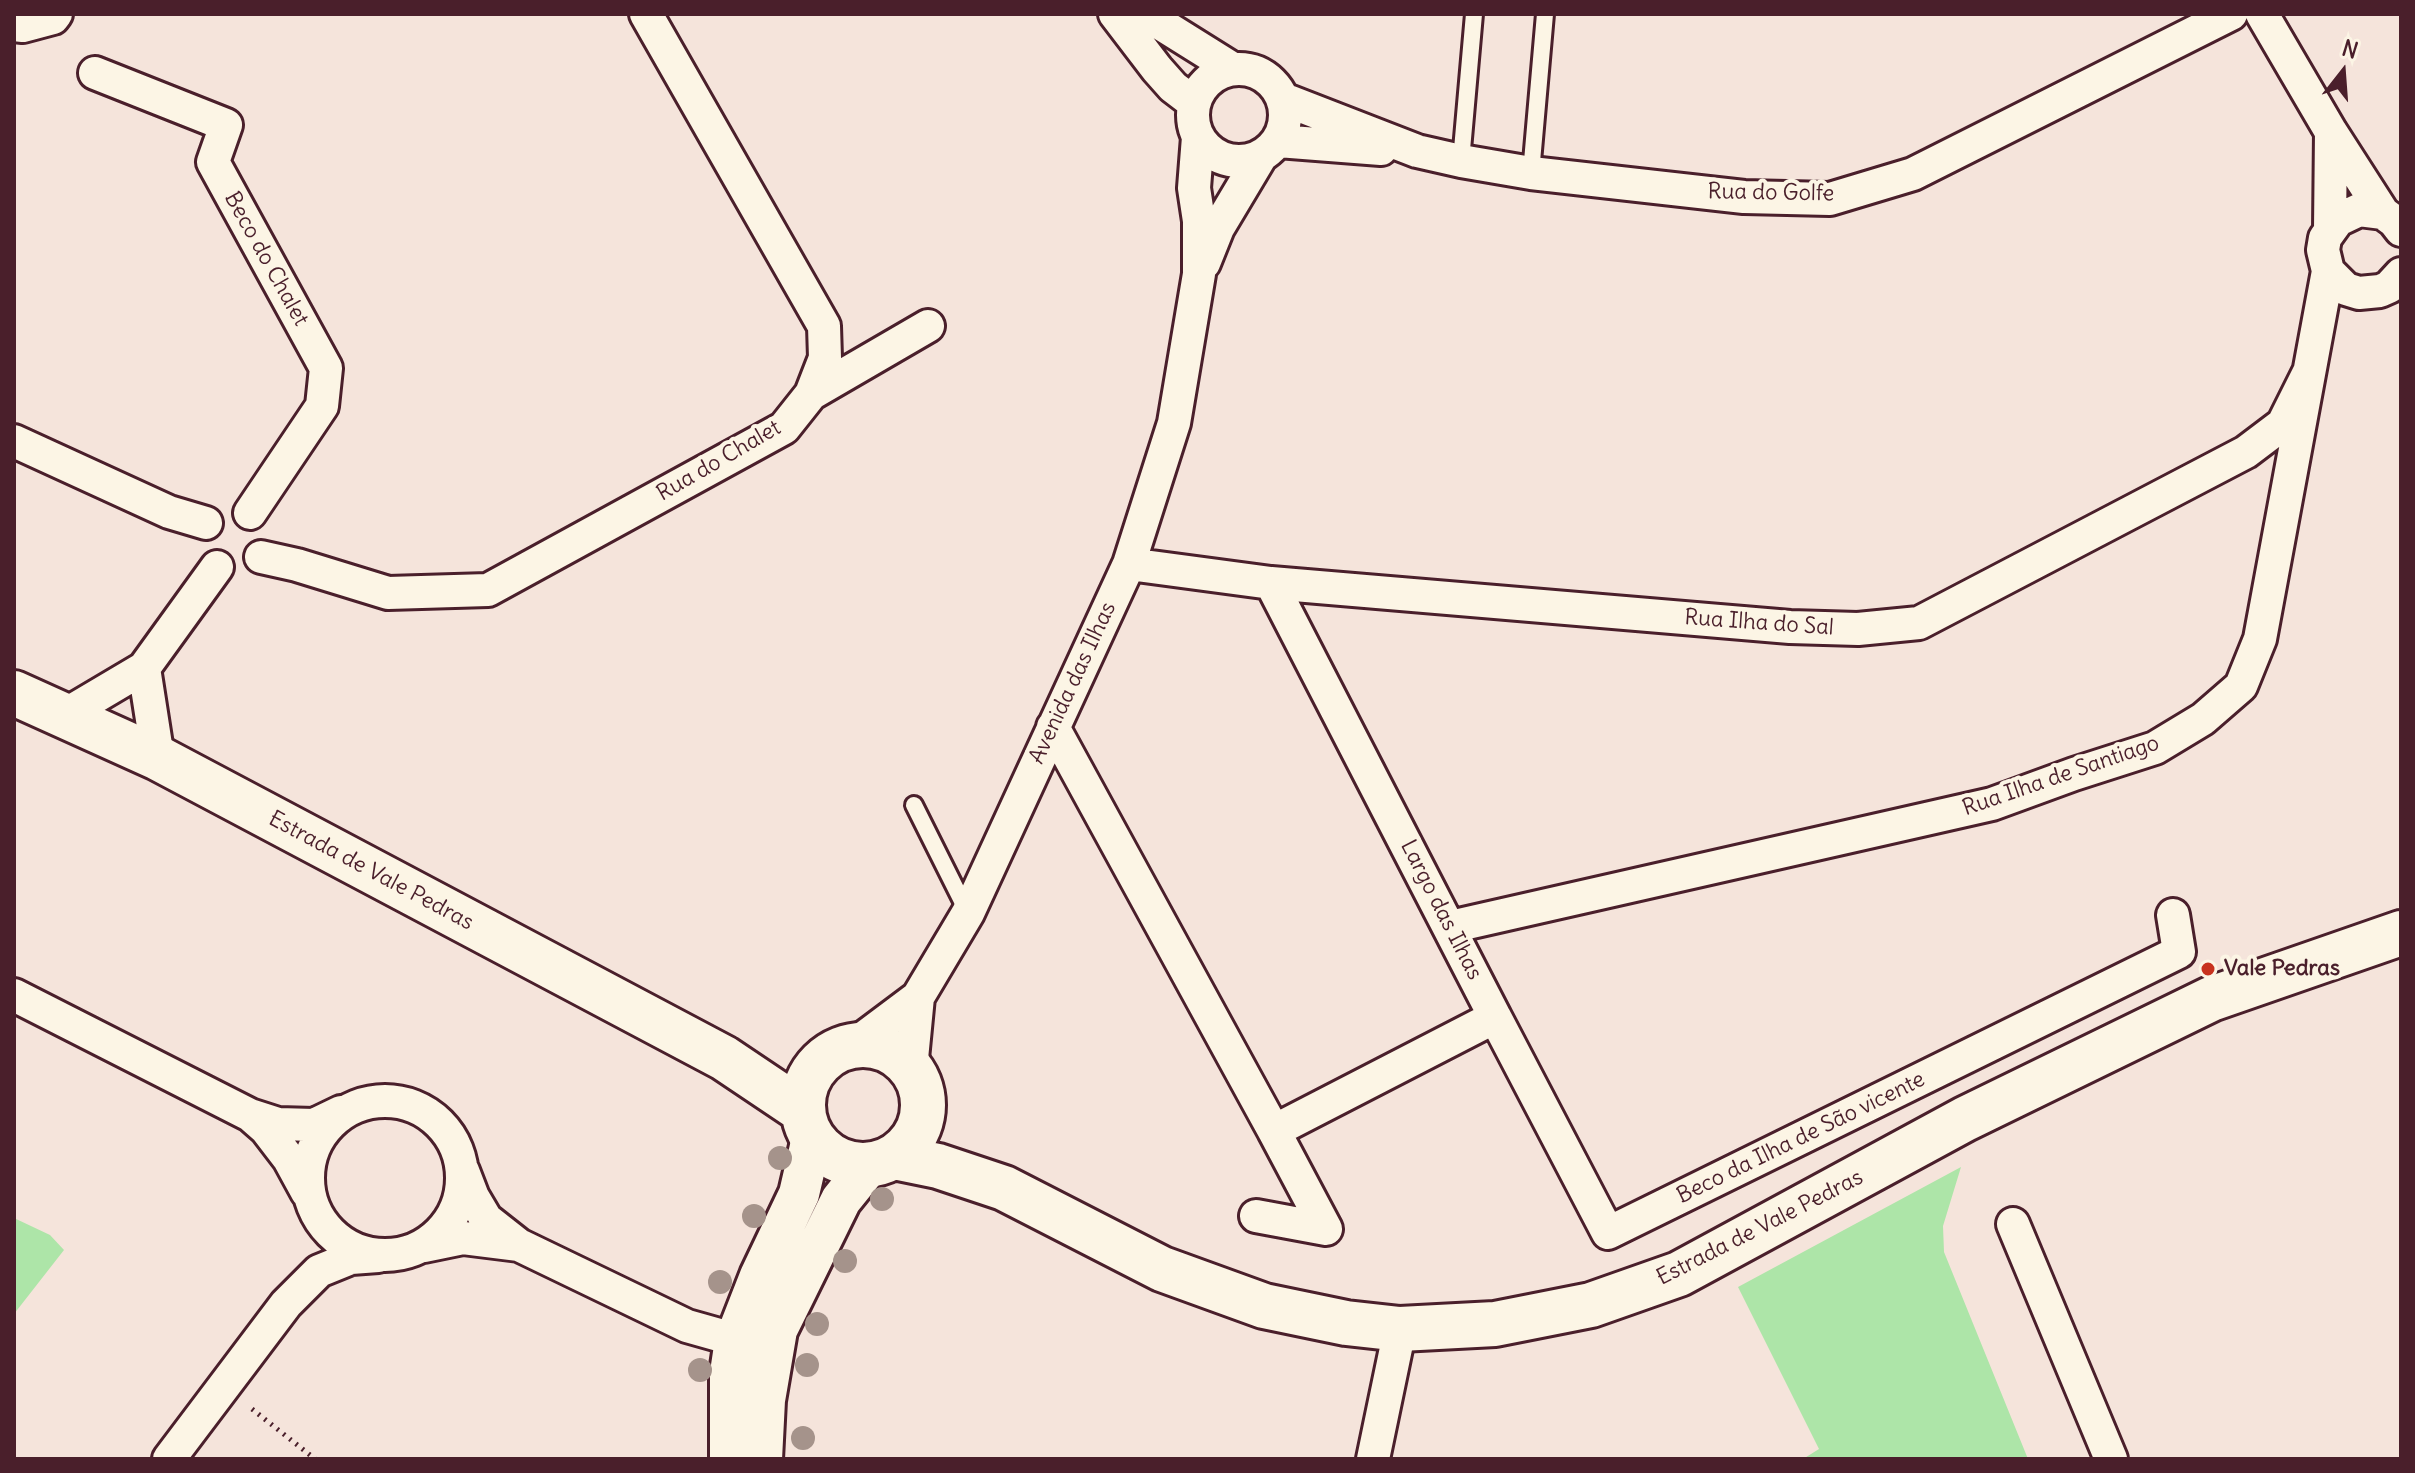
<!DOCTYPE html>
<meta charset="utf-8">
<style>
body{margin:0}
#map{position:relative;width:2415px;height:1473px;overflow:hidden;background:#f5e4db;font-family:Delius,sans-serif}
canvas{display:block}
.frame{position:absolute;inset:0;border:16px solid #4a1f2b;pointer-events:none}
.north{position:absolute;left:2303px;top:32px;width:80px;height:80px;-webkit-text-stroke:6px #fcf5e5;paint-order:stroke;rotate:17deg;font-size:22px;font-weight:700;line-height:32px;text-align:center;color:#4a1f2b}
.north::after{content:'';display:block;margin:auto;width:28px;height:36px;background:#4a1f2b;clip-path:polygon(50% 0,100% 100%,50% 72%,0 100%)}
</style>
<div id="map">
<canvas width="2415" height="1473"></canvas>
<div class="frame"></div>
<div class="north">N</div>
</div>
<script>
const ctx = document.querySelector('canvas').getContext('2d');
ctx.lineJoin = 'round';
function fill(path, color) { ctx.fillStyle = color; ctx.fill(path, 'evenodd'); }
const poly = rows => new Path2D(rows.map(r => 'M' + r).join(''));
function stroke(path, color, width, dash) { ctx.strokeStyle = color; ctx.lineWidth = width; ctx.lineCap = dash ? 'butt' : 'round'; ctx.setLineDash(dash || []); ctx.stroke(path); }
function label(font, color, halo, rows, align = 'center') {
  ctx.font = font + ' Delius,sans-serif'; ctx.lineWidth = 8; ctx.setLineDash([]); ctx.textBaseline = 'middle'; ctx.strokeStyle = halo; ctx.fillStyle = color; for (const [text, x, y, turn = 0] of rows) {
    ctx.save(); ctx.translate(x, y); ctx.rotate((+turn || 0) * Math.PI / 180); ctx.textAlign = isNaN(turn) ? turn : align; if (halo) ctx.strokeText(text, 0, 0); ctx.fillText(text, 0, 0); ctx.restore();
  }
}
fill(poly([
 [1961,1167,1943,1226,1944,1252,2028,1459,1803,1459,1819,1449,1738,1287],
 [14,1218,50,1235,64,1250,14,1314]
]), '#ade5a8');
const service = poly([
 [1461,161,1474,14],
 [1531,173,1545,14],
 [914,805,968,913]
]);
const minor = poly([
 [1115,14,1157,69,1173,87,1194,103],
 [1145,14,1233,69],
 [2262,14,2331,132,2383,213],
 [14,25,23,26,53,18,56,14],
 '1193 115a46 46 0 1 1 92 0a46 46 0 1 1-92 0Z',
 [95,73,226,125,213,162,326,368,322,406,250,513],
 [1283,99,1417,151,1461,161,1531,173,1744,197,1830,199,1913,174,2231,14],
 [1278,141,1381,149],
 [2330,229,2331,132],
 [2401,230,2394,221,2383,213,2359,210,2338,220,2325,238,2323,250,2328,271,2346,289,2359,293,2380,291,2389,287,2401,274],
 [1204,263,1218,228,1261,156],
 [811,394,928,326],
 [14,441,169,512,206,523],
 [261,557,297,565,388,593,488,590,784,428,811,394,825,358,824,326,646,14],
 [1129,564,1271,583,1790,627,1858,629,1919,623,2246,452,2283,424,2309,372],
 [144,668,158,758],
 [63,716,144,668,217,567],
 [1053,727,1274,1131,1495,1017,1271,583],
 [1450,927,1992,804,2074,774,2155,748,2203,719,2241,686,2260,639,2328,271],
 [14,995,250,1115,278,1124,314,1125,341,1112],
 [1495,1017,1608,1233,2179,952,2173,915],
 [854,1045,918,997,968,913,1129,564,1174,423,1199,274,1199,221,1194,188,1198,137],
 [911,1069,918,997],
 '308 1178a77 77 0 1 1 154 0a77 77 0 1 1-154 0Z',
 [250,1115,266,1129,289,1159,307,1192],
 [463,1171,473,1197,486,1219,519,1245,687,1326,758,1346],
 [1256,1216,1326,1229,1274,1131],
 [2013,1224,2111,1459],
 [424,1246,463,1238,519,1245],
 [169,1459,286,1304,319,1271,351,1258,378,1256],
 [1373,1459,1400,1329]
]);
const tertiary = poly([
 [730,1459,730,1373,735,1340,760,1276,799,1194,812,1138],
 [762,1459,765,1400,777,1330,841,1200,870,1164]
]);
const secondary = poly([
 [14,693,158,758,724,1058,803,1111],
 '803 1105a60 60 0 1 1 120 0a60 60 0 1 1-120 0Z',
 [894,1157,938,1166,1004,1188,1162,1269,1264,1306,1346,1323,1400,1329,1495,1324,1591,1305,1679,1274,1965,1119,2211,999,2401,933]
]);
stroke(service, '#4a1f2b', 22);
stroke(minor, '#4a1f2b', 38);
stroke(tertiary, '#4a1f2b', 46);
stroke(secondary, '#4a1f2b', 50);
stroke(poly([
 [252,1409,315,1459]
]), '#4a1f2b', 5, [2, 6]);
stroke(service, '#fcf5e5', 16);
stroke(minor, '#fcf5e5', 32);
stroke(tertiary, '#fcf5e5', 40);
stroke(secondary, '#fcf5e5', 44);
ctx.fillStyle = '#a5938b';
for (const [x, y] of [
 [780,1158],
 [882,1199],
 [754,1216],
 [845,1261],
 [720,1282],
 [817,1324],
 [807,1365],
 [700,1370],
 [803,1438]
]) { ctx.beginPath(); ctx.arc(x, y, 12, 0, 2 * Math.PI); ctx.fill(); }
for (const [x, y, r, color] of [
 [2208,969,8,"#c8321e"]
]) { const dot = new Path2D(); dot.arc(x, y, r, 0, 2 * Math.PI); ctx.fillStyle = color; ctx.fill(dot); stroke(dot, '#fcf5e5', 3); }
label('22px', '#4a1f2b', '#fcf5e5', [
 ["Rua do Golfe",1771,193,1],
 ["Beco do Chalet",266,259,61],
 ["Rua do Chalet",719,461,-30],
 ["Rua Ilha do Sal",1759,623,4],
 ["Avenida das Ilhas",1073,683,-65],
 ["Rua Ilha de Santiago",2061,776,-19],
 ["Estrada de Vale Pedras",371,871,28],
 ["Largo das Ilhas",1441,910,63],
 ["Beco da Ilha de São vicente",1801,1138,-26],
 ["Estrada de Vale Pedras",1760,1228,-27]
]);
label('bold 22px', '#4a1f2b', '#fcf5e5', [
 ["Vale Pedras",2224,969]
], 'left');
</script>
